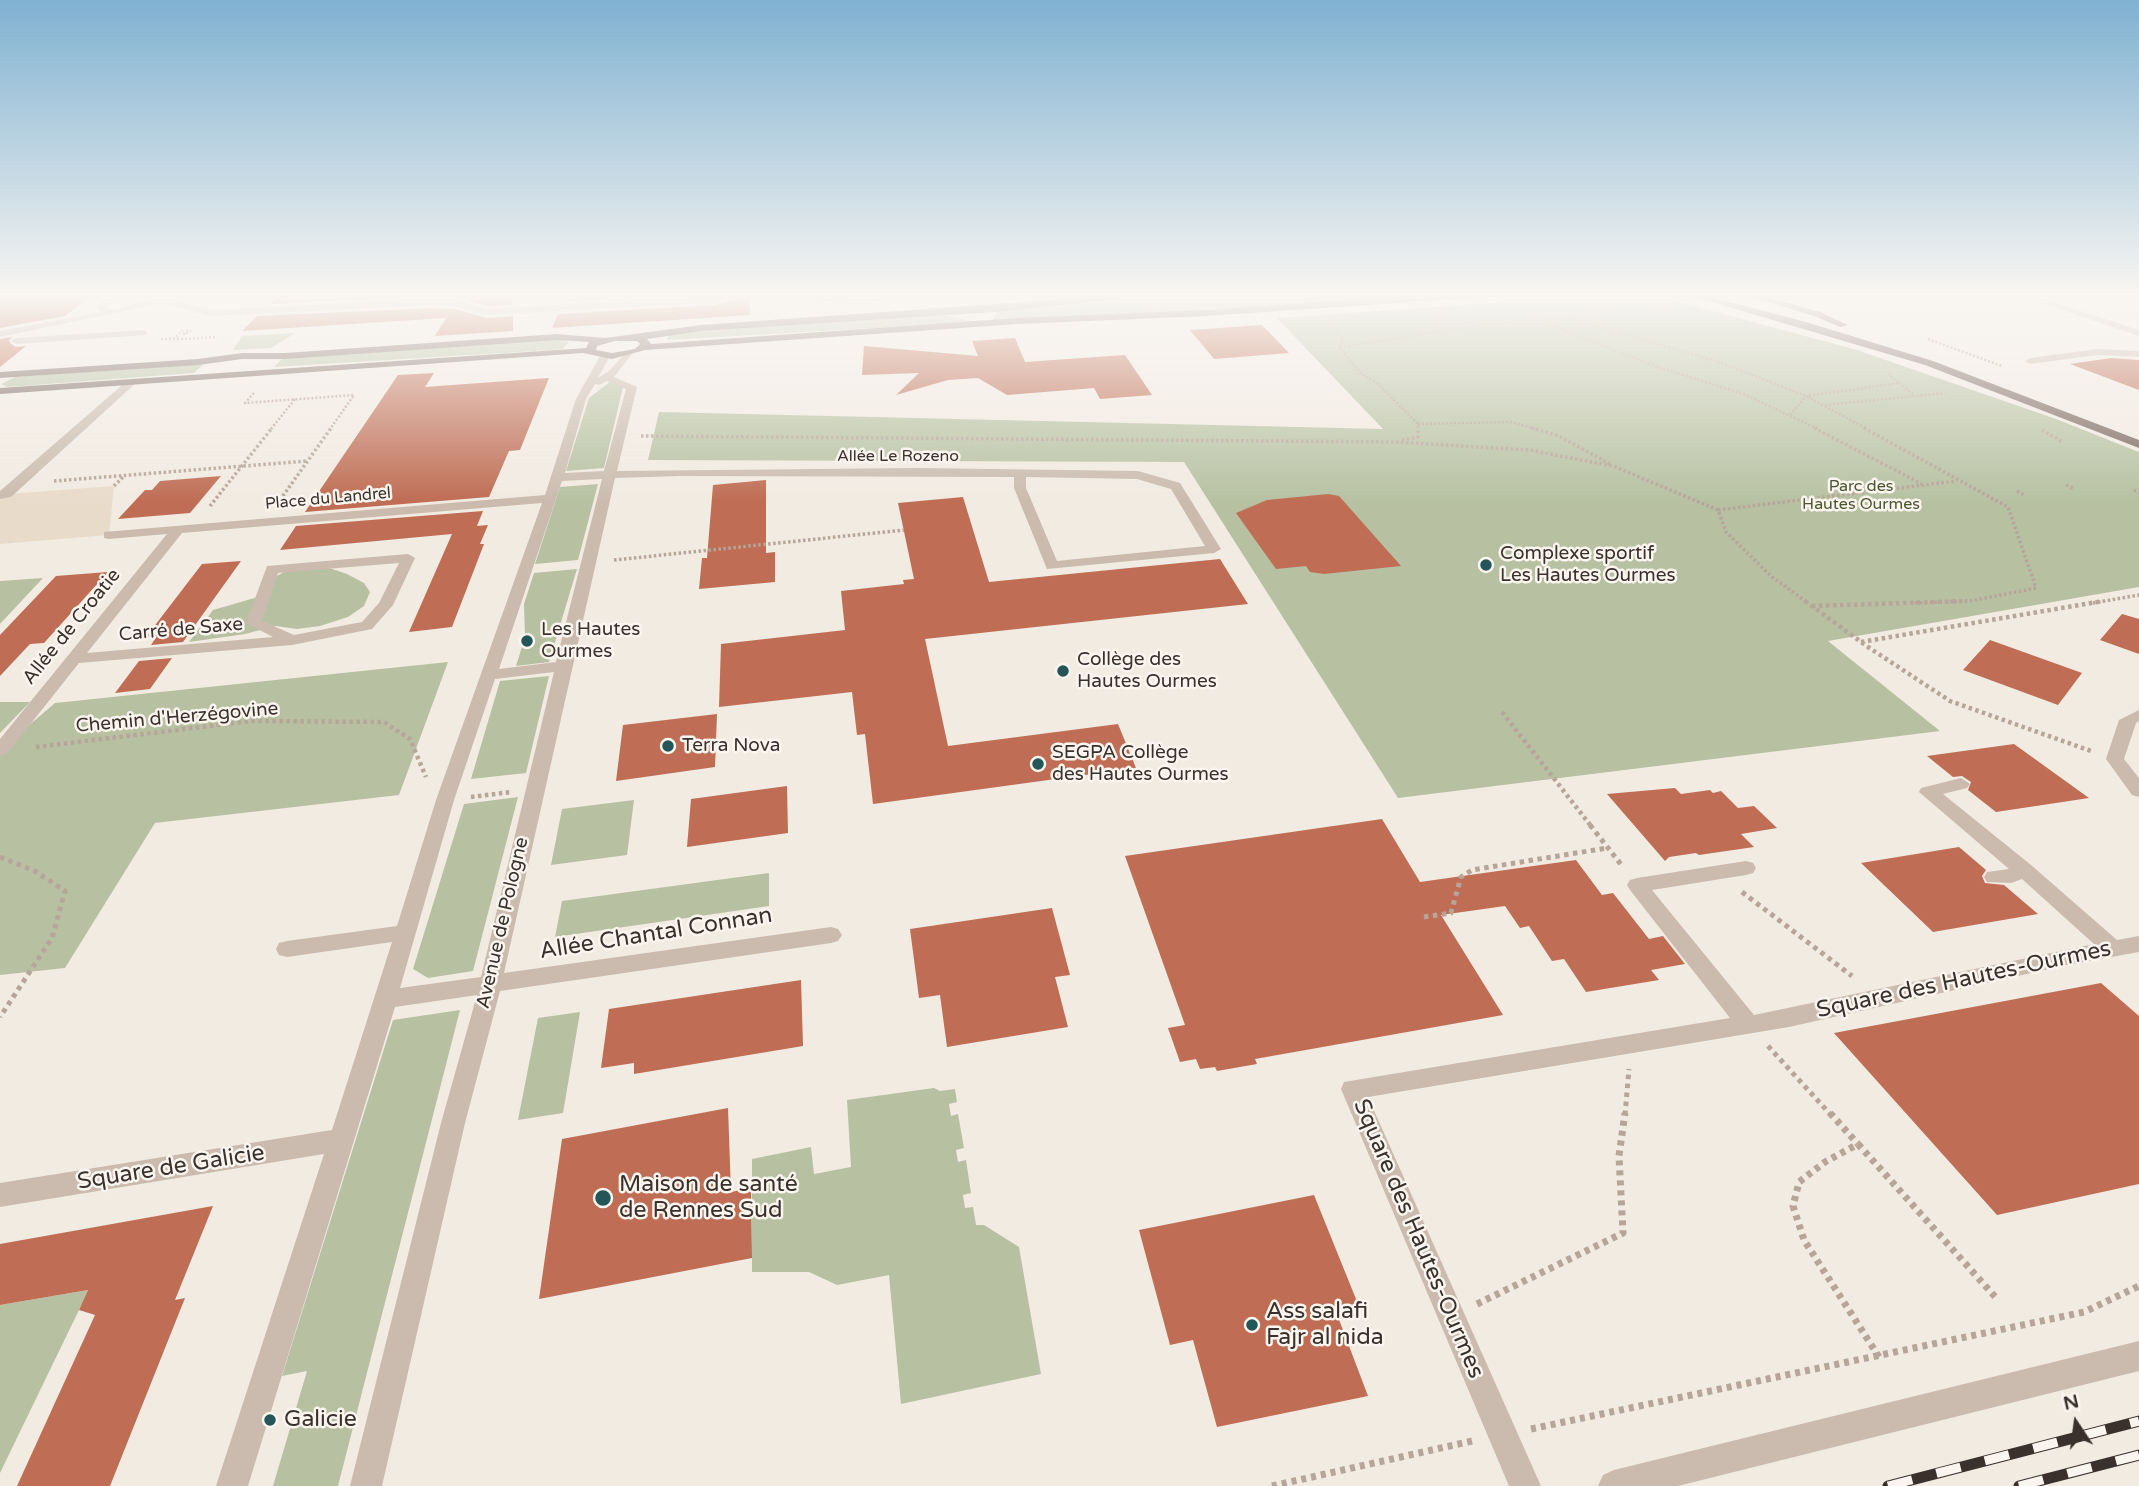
<!DOCTYPE html>
<meta charset="utf-8">
<style>
body{margin:0}
#map{position:relative;width:2139px;height:1486px;overflow:hidden;background:#f2ebe2;font-family:"Varela Round",sans-serif}
canvas{display:block}
.north{position:absolute;left:2041px;top:1388px;width:70px;height:70px;-webkit-text-stroke:5px #faf5ef;paint-order:stroke;rotate:347deg;font-size:19px;font-weight:700;line-height:28px;text-align:center;color:#3a302c}
.north::after{content:'';display:block;margin:auto;width:24px;height:32px;background:#3a302c;clip-path:polygon(50% 0,100% 100%,50% 72%,0 100%)}
</style>
<div id="map">
<canvas width="2139" height="1486"></canvas>
<div class="north">N</div>
</div>
<script>
const ctx = document.querySelector('canvas').getContext('2d');
ctx.lineJoin = 'round';
function fill(path, color) { ctx.fillStyle = color; ctx.fill(path, 'evenodd'); }
const poly = rows => new Path2D(rows.map(r => 'M' + r).join(''));
function stroke(path, color, width, dash) { ctx.strokeStyle = color; ctx.lineWidth = width; ctx.lineCap = dash ? 'butt' : 'round'; ctx.setLineDash(dash || []); ctx.stroke(path); }
function label(font, color, halo, rows, align = 'center') {
  ctx.font = font + ' "Varela Round",sans-serif'; ctx.lineWidth = 5; ctx.setLineDash([]); ctx.textBaseline = 'middle'; ctx.strokeStyle = halo; ctx.fillStyle = color; for (const [text, x, y, turn = 0] of rows) {
    ctx.save(); ctx.translate(x, y); ctx.rotate((+turn || 0) * Math.PI / 180); ctx.textAlign = isNaN(turn) ? turn : align; if (halo) ctx.strokeText(text, 0, 0); ctx.fillText(text, 0, 0); ctx.restore();
  }
}
fill(poly([
 [874,294,963,294,944,297,899,297,864,305,797,299],
 [1197,294,1458,294,1161,313,1166,307,1154,298],
 [1608,295,1665,298,1857,350,2056,419,2139,452,2139,587,1828,641,1940,731,1398,798,1184,462,648,460,659,412,1383,429,1277,318],
 [1137,300,1149,302,1155,307,1151,312,1130,315,993,320,997,311],
 [945,315,975,322,667,340,668,335,681,332],
 [295,333,271,348,233,350,242,336],
 [558,339,569,342,563,349,551,350,274,367,283,358],
 [204,364,194,373,8,387,1,384,15,377],
 [611,381,623,387,604,468,566,471,589,398],
 [598,484,578,560,535,564,560,487],
 [320,565,347,574,364,583,370,592,364,606,348,617,320,626,297,629,276,626,245,634,189,642,213,610,258,597,275,577,284,572],
 [577,569,549,662,516,666,525,637,524,604,534,573],
 [43,578,0,624,0,581],
 [448,662,399,795,155,823,65,968,0,975,0,750,55,703],
 [549,676,526,773,471,779,500,681],
 [0,702,30,702,0,733],
 [518,797,473,971,428,978,413,969,464,804],
 [634,800,627,855,551,865,562,809],
 [769,873,769,906,555,937,562,901],
 [460,1010,338,1486,273,1486,307,1371,282,1376,393,1020],
 [580,1012,563,1113,518,1120,538,1018],
 [934,1088,940,1091,955,1089,957,1102,949,1104,951,1116,958,1114,964,1148,956,1150,958,1162,966,1160,971,1193,963,1195,965,1208,973,1207,976,1225,984,1225,1019,1247,1041,1374,901,1404,889,1275,837,1285,809,1272,752,1272,752,1159,811,1147,814,1174,851,1167,847,1100],
 [88,1290,79,1310,0,1473,0,1305]
]), '#b7c1a2');
fill(poly([
 [114,486,109,535,0,544,0,500,7,494]
]), '#e9dbca');
fill(poly([
 [93,294,65,316,0,328,0,299],
 [280,294,512,294,512,305,487,306,456,297,431,296,270,304],
 [567,294,696,294,563,302],
 [749,294,750,315,552,328,558,314,715,305],
 [431,308,455,309,487,318,513,316,513,331,435,336,446,318,242,331,257,316],
 [1262,325,1289,353,1214,359,1190,330],
 [12,337,9,340,10,343,16,347,26,346,0,367,0,339],
 [1015,338,1025,362,1125,355,1152,395,1100,399,1094,388,1007,395,978,378,948,380,896,395,919,373,862,375,864,346,978,356,972,341],
 [2111,358,2139,360,2139,390,2070,364],
 [434,373,425,387,549,378,520,450,509,451,489,497,305,512,398,375],
 [221,476,190,513,118,519,145,490,152,490,160,481],
 [766,480,766,553,775,552,775,582,699,589,702,558,707,558,713,485],
 [1328,494,1339,496,1401,566,1324,574,1310,572,1306,566,1276,569,1236,513,1267,500],
 [963,497,989,582,1220,559,1248,604,925,639,948,746,1118,724,1136,768,873,804,865,734,857,735,852,692,719,707,721,644,845,630,841,591,904,584,903,580,914,579,898,503],
 [483,511,477,526,488,525,480,544,484,544,452,627,409,632,452,534,280,550,296,526],
 [241,561,183,642,151,645,157,636,146,637,202,564],
 [108,572,44,643,30,644,0,676,0,635,56,576],
 [2122,614,2139,619,2139,654,2100,640],
 [1990,640,2082,673,2058,705,1963,670],
 [172,658,150,689,115,693,139,661],
 [717,714,715,767,616,781,623,725],
 [2014,744,2089,798,1996,812,1968,790,1971,782,1962,776,1953,777,1927,756],
 [787,786,788,833,687,847,691,799],
 [1675,788,1681,794,1710,790,1713,793,1721,791,1738,808,1754,806,1777,828,1741,834,1754,847,1699,855,1696,853,1669,857,1665,861,1607,794],
 [1382,819,1420,882,1576,860,1602,895,1613,893,1649,939,1663,936,1685,964,1651,970,1659,980,1586,992,1564,959,1552,961,1529,926,1520,928,1505,906,1441,915,1503,1015,1255,1059,1257,1064,1217,1071,1215,1067,1200,1069,1196,1059,1180,1062,1168,1028,1185,1025,1125,856],
 [1959,847,1986,870,1982,876,1985,883,2004,885,2038,914,1933,932,1861,863],
 [1052,908,1070,975,1055,977,1068,1027,947,1047,940,995,919,998,910,929],
 [801,980,803,1046,634,1074,634,1063,601,1068,609,1009],
 [2101,983,2139,1016,2139,1184,1997,1215,1834,1033],
 [728,1108,731,1192,751,1188,752,1258,539,1299,562,1139],
 [1314,1195,1358,1304,1335,1309,1368,1396,1217,1427,1193,1340,1170,1345,1139,1230],
 [213,1206,175,1300,185,1298,110,1486,17,1486,95,1315,79,1310,88,1290,0,1305,0,1244]
]), '#bf6d54');
stroke(poly([
 [1653,294,1660,294],
 [2135,294,2139,295],
 [1503,300,1587,294],
 [1568,318,1716,361,1806,396,1867,429],
 [1434,320,1493,324,1568,318,1623,303,1674,305],
 [1540,321,1655,366,1746,395,1818,429],
 [1331,325,1343,340,1339,347,1361,374,1376,382,1418,424,1418,429],
 [188,330,184,334,193,330],
 [161,339,187,339],
 [173,339,183,330],
 [185,339,216,337],
 [1928,339,2002,366],
 [1340,347,1483,325],
 [1899,383,1914,395],
 [254,393,245,403,354,395,330,429],
 [1825,405,1945,393],
 [1790,415,1806,396,1899,383,1888,374],
 [1418,424,1511,422,1537,429],
 [271,429,295,399]
]), '#b6a598', 2.5, [2, 2]);
stroke(poly([
 [1531,428,1559,436,1610,464],
 [1814,428,1922,484],
 [1864,428,2008,507,2036,588,1970,601,1912,603],
 [2042,430,2063,442],
 [641,436,1395,442,1529,450,1613,466,1718,510,1726,532,1771,576,1808,603],
 [1402,440,1418,437,1418,428],
 [54,481,307,461],
 [2066,485,2075,489],
 [114,486,124,476],
 [2134,490,2139,493],
 [2017,491,2024,495],
 [280,500,331,428],
 [210,506,272,428],
 [1718,510,1957,481],
 [614,560,904,530],
 [2093,603,2139,595]
]), '#b6a598', 3.5, [2.5, 2.5]);
stroke(poly([
 [1805,601,1868,647,1950,701,2091,751],
 [1812,606,1967,601],
 [1861,642,2103,601],
 [1502,712,1591,826],
 [36,747,251,721,384,722,410,739,426,777],
 [471,797,511,792]
]), '#b6a598', 4.5, [3.5, 3.5]);
stroke(poly([
 [1590,825,1623,867],
 [0,857,35,871,65,891,52,938,0,1017],
 [1742,892,1852,976],
 [1424,917,1451,913,1461,877,1472,870,1607,848],
 [1768,1046,1831,1115],
 [1625,1115,1629,1069]
]), '#b6a598', 5, [4.5, 4.5]);
stroke(poly([
 [1830,1113,1858,1144],
 [1477,1304,1623,1233,1619,1156,1625,1113],
 [1879,1357,1804,1240,1793,1206,1799,1182,1825,1162,1858,1144,1998,1300],
 [1531,1429,2084,1312,2139,1286],
 [1272,1486,1472,1441]
]), '#b6a598', 7, [5, 5]);
fill(poly([
 [112,294,122,294,107,307,111,310,174,294,178,297,173,300,211,310,431,299,455,300,487,309,745,294,715,302,487,315,455,306,431,305,211,316,162,303,0,337,0,331,101,312,96,307,112,294],
 [1125,294,1147,296,1164,303,1166,309,1157,315,1129,318,1129,314,1154,310,1156,306,1143,301,1122,299,1121,297,1125,294],
 [2015,294,2029,294,2139,330,2139,336,2015,294],
 [144,330,147,331,147,335,16,344,11,341,16,338,144,330],
 [2097,349,2139,351,2139,357,2097,355,2030,364,2025,361,2030,358,2097,349],
 [627,351,632,354,614,377,637,387,617,471,918,468,1138,471,1180,483,1221,549,1214,553,1047,569,1014,488,1014,477,680,476,615,478,504,973,831,927,838,929,842,935,838,941,831,943,500,991,465,1123,382,1486,350,1486,441,1123,477,995,395,1007,248,1486,216,1486,324,1154,0,1207,0,1183,332,1130,392,942,287,957,279,955,276,949,279,943,287,941,397,926,436,800,542,503,182,533,87,653,273,637,246,623,267,566,408,554,415,558,393,605,372,629,292,645,79,663,6,755,0,756,0,739,167,534,109,539,104,538,104,532,545,495,576,399,600,356,605,353,610,356,598,378,610,370,627,351],
 [607,381,626,389,604,471,565,473,586,399,595,384,599,385,607,381],
 [1026,477,1137,479,1171,489,1205,546,1057,561,1026,488,1026,477],
 [602,479,556,662,499,669,562,481,602,479],
 [399,563,379,603,362,622,294,635,262,621,278,573,399,563],
 [554,672,481,977,400,988,454,800,495,679,554,672],
 [128,380,137,382,11,497,0,499,0,491,128,380],
 [2139,710,2139,721,2136,723,2124,759,2139,778,2139,797,2132,795,2106,759,2119,720,2139,710],
 [1961,778,1970,784,1967,788,1943,794,2031,865,2117,940,2139,936,2139,952,2067,965,1789,1027,1368,1097,1541,1486,1509,1486,1341,1089,1344,1082,1730,1018,1630,890,1627,885,1630,880,1637,878,1746,861,1753,863,1756,868,1753,873,1746,875,1652,890,1754,1015,2094,944,2022,879,2011,883,1987,882,1984,877,1987,872,2009,869,1919,792,1921,788,1961,778],
 [2139,1341,2139,1371,1678,1486,1598,1486,1603,1475,1614,1470,2139,1341]
]), '#cabbae');
fill(poly([
 [1135,294,1173,294,994,312,701,331,647,339,651,344,1018,318,1206,310,1442,294,1489,294,1485,297,1206,316,1018,324,645,350,612,359,583,353,0,394,0,388,586,348,589,342,557,340,285,359,242,359,198,365,0,378,0,372,198,359,242,353,285,353,557,334,605,338,701,325,1135,294],
 [615,341,637,341,640,344,635,349,612,353,596,350,597,346,615,341],
 [1685,294,1700,294,1806,322,1933,361,2139,440,2139,448,1925,365,1685,294],
 [1742,294,1757,294,1820,312,1848,325,1840,327,1814,316,1742,294]
]), '#7a675e');
const rail = poly([
 [1888,1486,2139,1421],
 [2019,1486,2139,1455]
]);
stroke(rail, '#3a302c', 11);
stroke(rail, '#faf5ef', 9, [25]);
const sky = ctx.createLinearGradient(0, 0, 0, 502);
sky.addColorStop(0, '#7fb1d1');
sky.addColorStop(0.59, '#f9f6f2');
sky.addColorStop(1, '#f9f6f200');
ctx.fillStyle = sky;
ctx.fillRect(0, 0, 2139, 502);
for (const [x, y, r, color] of [
 [1486,565,7,"#245659"],
 [527,641,7,"#245659"],
 [1063,671,7,"#245659"],
 [668,746,7,"#245659"],
 [1038,764,7,"#245659"],
 [603,1198,9,"#245659"],
 [1252,1325,7,"#245659"],
 [270,1420,7,"#245659"]
]) { const dot = new Path2D(); dot.arc(x, y, r, 0, 2 * Math.PI); ctx.fillStyle = color; ctx.fill(dot); stroke(dot, '#faf5ef', 2.5); }
label('16px', '#3a302c', '#faf5ef', [
 ["Allée Le Rozeno",898,457],
 ["Place du Landrel",328,499,-5]
]);
label('16px', '#495631', '#faf5ef', [
 ["Parc des",1861,487],
 ["Hautes Ourmes",1861,505]
]);
label('19px', '#3a302c', '#faf5ef', [
 ["Complexe sportif",1500,554],
 ["Les Hautes Ourmes",1500,576],
 ["Les Hautes",541,630],
 ["Ourmes",541,652],
 ["Collège des",1077,660],
 ["Hautes Ourmes",1077,682],
 ["Terra Nova",682,746],
 ["SEGPA Collège",1052,753],
 ["des Hautes Ourmes",1052,775]
], 'left');
label('19px', '#3a302c', '#faf5ef', [
 ["Allée de Croatie",72,627,-51],
 ["Carré de Saxe",181,630,-5],
 ["Chemin d'Herzégovine",177,718,-5],
 ["Avenue de Pologne",503,923,-77]
]);
label('23px', '#3a302c', '#faf5ef', [
 ["Allée Chantal Connan",656,934,-9],
 ["Square des Hautes-Ourmes",1964,980,-12],
 ["Square de Galicie",171,1168,-9],
 ["Square des Hautes-Ourmes",1418,1239,67]
]);
label('23px', '#3a302c', '#faf5ef', [
 ["Maison de santé",619,1185],
 ["de Rennes Sud",619,1211],
 ["Ass salafi",1266,1312],
 ["Fajr al nida",1266,1338],
 ["Galicie",284,1420]
], 'left');
</script>
